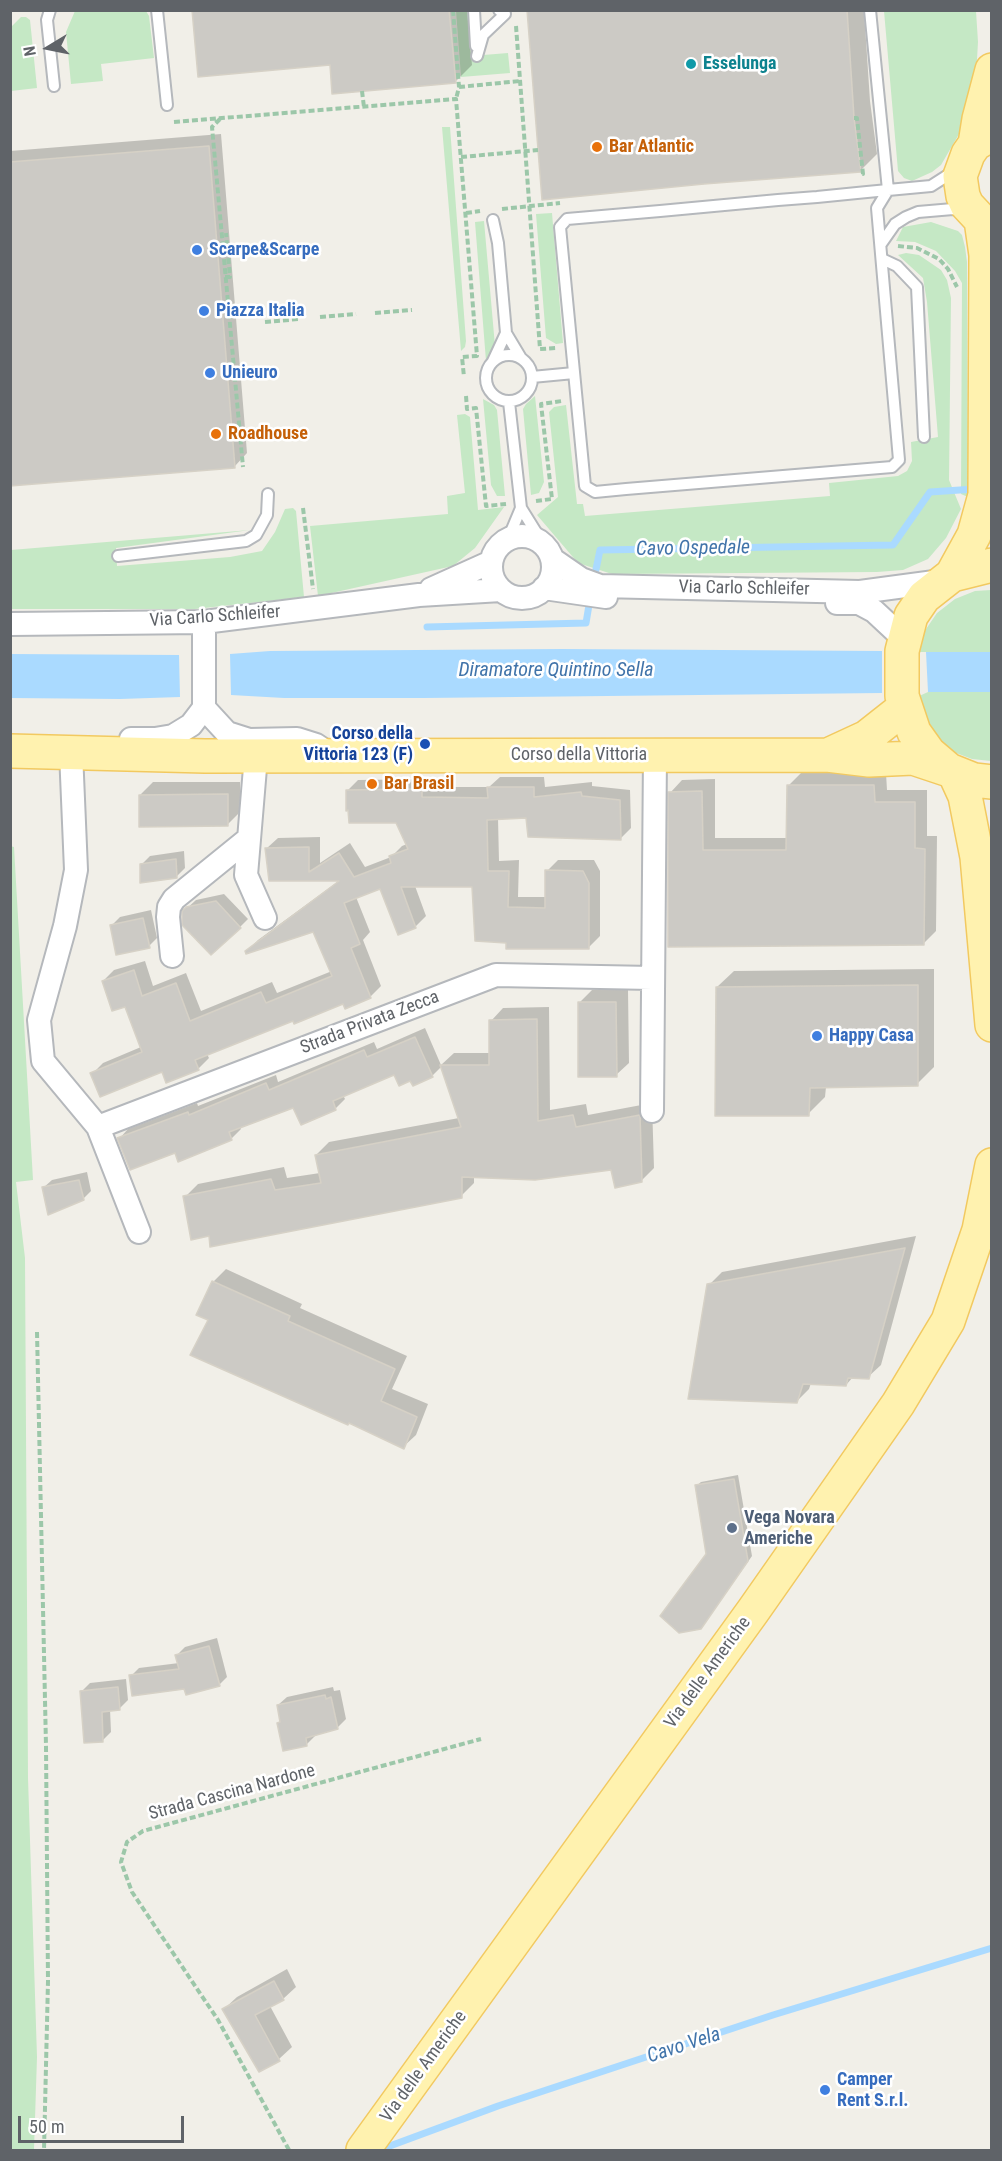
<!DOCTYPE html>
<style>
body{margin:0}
#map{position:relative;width:1002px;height:2161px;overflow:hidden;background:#f1efe8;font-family:"Roboto Condensed",sans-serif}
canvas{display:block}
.frame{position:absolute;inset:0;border:12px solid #5f6368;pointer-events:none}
.north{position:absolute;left:18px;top:18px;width:60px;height:60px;-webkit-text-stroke:4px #fff;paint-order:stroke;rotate:260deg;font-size:16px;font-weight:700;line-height:24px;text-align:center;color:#5f6368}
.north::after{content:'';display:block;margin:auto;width:21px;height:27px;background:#5f6368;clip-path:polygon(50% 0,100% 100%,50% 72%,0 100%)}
.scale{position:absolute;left:18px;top:2116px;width:166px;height:27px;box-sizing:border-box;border:3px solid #5f6368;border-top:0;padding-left:8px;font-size:18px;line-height:21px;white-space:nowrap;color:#5f6368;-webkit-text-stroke:4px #fff;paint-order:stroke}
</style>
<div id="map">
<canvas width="1002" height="2161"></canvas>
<div class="frame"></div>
<div class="north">N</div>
<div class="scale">50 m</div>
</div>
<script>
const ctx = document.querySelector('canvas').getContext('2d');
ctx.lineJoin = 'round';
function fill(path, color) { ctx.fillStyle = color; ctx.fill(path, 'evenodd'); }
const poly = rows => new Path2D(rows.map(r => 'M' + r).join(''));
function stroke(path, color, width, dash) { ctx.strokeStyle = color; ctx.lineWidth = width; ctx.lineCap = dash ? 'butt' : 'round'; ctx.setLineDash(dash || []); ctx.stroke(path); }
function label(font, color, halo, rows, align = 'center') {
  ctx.font = font + ' "Roboto Condensed",sans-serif'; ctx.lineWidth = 5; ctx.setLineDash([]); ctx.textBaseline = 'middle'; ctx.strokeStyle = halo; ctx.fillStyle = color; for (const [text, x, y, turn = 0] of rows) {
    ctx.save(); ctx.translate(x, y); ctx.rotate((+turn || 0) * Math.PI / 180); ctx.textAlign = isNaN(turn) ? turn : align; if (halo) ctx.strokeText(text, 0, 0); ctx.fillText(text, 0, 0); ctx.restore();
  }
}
fill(poly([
 [75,11,146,11,149,16,154,58,101,64,103,81,71,84,66,32],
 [456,11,468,11,471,56,508,53,510,73,461,77],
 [884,11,976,11,978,42,975,94,966,122,941,165,932,172,912,181,904,178,898,171],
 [21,17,26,17,30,20,37,88,11,91,11,27],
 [442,127,450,127,466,341,465,347,461,351],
 [552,213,563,343,556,344,546,338,536,214],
 [484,221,495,346,494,352,486,361,475,222],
 [931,222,958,231,962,235,965,247,967,262,968,497,961,494,962,283,955,271,936,251,915,242,896,241,903,227],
 [906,253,919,255,941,270,947,280,951,298,949,480,961,509,946,538,928,559,903,570,877,572,612,574,578,563,537,515,558,497,549,412,554,407,566,405,577,504,583,504,585,516,830,496,829,483,898,476,907,471,912,461,911,442,938,437,927,302,923,278,898,255],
 [535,396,544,482,539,493,531,495,523,409,526,404],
 [483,399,494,405,497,410,505,496,497,496,491,485],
 [465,414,470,417,478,510,504,507,475,548,453,566,318,596,310,526,448,514,447,496,465,493,457,415],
 [293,508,296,511,304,597,195,609,11,609,11,550,250,530,116,548,117,566,230,557,262,551,275,532,285,509],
 [991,590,991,652,917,652,924,632,937,613,955,599,975,591],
 [928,692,991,692,991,761,972,759,951,751,934,736,922,717,917,697],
 [10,846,14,847,33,1180,16,1182,25,1258,28,1778,37,2057,34,2150,10,2150]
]), '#c5e8c5');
fill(poly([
 [562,649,882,651,882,693,424,698,284,698,231,695,230,654,270,651],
 [926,652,991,652,991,692,928,692],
 [11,654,179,655,180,697,120,699,11,698]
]), '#aadaff');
fill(poly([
 [194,10,467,10,472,65,455,82,331,64],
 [528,10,864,10,870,101,877,154,860,171],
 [221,134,247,453,235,466,10,484,10,151],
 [801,773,886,773,887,790,927,790,927,836,937,836,936,931,924,943,669,945,670,793,682,780,715,779,715,838,787,838,788,786],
 [500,777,544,777,545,787,592,782,592,786,630,790,631,828,620,839,527,816,498,818,499,861,519,860,518,897,546,897,547,871,558,860,594,860,600,871,600,936,589,947,507,941,473,886,415,886,426,916,415,927,381,888,356,897,370,932,363,940,381,986,370,997,344,1003,294,1019,207,1054,209,1058,198,1069,92,1074,103,1063,141,1047,126,1005,103,981,114,970,145,961,153,986,186,973,201,1011,272,982,277,993,332,971,314,930,247,951,258,940,340,880,271,880,267,848,278,838,320,837,320,863,350,843,365,867,391,857,402,846,407,844,397,821,347,791,358,780,432,779,432,787,489,787],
 [153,782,240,782,240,812,227,825,140,795],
 [184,851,185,868,176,877,141,865,150,856],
 [224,894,248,919,240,927,184,911,196,900],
 [151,910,157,938,149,946,111,926,120,917],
 [934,969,934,1067,917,1084,826,1087,825,1097,808,1114,717,987,734,971],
 [592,990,628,990,629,1063,616,1075,579,1003],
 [549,1007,550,1110,586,1104,588,1115,652,1103,654,1168,641,1181,612,1168,474,1176,474,1183,461,1196,210,1234,185,1197,198,1184,284,1167,287,1178,320,1173,316,1155,329,1142,459,1118,442,1066,432,1076,411,1079,395,1073,343,1095,345,1099,335,1109,294,1106,240,1126,241,1129,232,1138,179,1160,175,1151,119,1139,128,1129,197,1103,198,1106,276,1075,278,1082,374,1042,377,1049,425,1028,441,1065,454,1053,491,1053,491,1021,503,1008],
 [87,1172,91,1191,83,1199,43,1188,52,1180],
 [916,1236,881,1365,868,1377,853,1377,846,1385,811,1383,809,1389,796,1402,709,1285,722,1272],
 [226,1269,302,1304,300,1308,407,1356,392,1389,428,1404,416,1435,403,1447,210,1320,213,1282],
 [738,1475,752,1556,705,1623,707,1555,696,1486,701,1482],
 [217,1638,227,1677,219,1685,185,1687,131,1676,139,1668,179,1663,177,1655,185,1647],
 [126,1679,128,1700,120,1708,110,1709,111,1732,103,1740,82,1691,90,1683],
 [333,1687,334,1691,340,1690,346,1719,337,1728,314,1734,315,1736,307,1744,282,1721,278,1705,287,1697],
 [287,1969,296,1987,283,1999,270,2006,292,2047,279,2059,224,2009,237,1997]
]), '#0003');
stroke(poly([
 [594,579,600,550,893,545,930,492,975,489],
 [427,627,586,623,590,599],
 [379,2150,498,2106,773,2015,992,1948]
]), '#aadaff', 7);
const building = poly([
 [192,10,449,10,456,83,332,94,330,65,198,77,192,10],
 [527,10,847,10,854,118,861,172,704,184,542,200,527,10],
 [209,146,235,468,10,486,10,162,209,146],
 [787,785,874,785,875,802,915,802,915,848,925,849,924,945,668,947,668,792,702,791,703,850,786,850,787,785],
 [487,787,534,787,534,797,581,792,582,796,620,800,621,840,528,837,526,818,487,820,488,871,509,871,508,907,545,908,545,870,583,871,589,883,589,949,506,949,506,943,475,941,472,887,401,887,416,928,398,935,380,889,344,903,360,944,351,948,371,998,345,1009,343,1004,294,1024,293,1021,195,1060,199,1070,166,1083,162,1072,100,1097,90,1073,142,1052,125,1007,112,1011,102,981,134,970,142,996,176,983,190,1021,261,992,266,1003,332,976,313,932,246,954,245,951,339,881,269,881,265,848,309,847,309,872,339,853,354,877,391,863,389,856,408,849,396,823,349,823,348,810,346,811,346,790,422,789,422,797,488,798,487,787],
 [228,794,228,826,139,827,139,795,228,794],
 [176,859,177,878,140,883,140,864,176,859],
 [216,901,241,928,211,955,182,925,182,911,186,907,216,901],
 [143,918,150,948,116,955,110,925,143,918],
 [918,985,918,1086,810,1088,809,1116,715,1116,716,987,918,985],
 [578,1002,616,1002,617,1077,578,1077,578,1002],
 [537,1019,538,1121,573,1115,576,1127,640,1115,642,1182,615,1188,611,1170,535,1180,462,1177,462,1198,210,1247,209,1236,191,1240,183,1196,271,1179,275,1190,321,1183,315,1155,461,1127,440,1065,489,1065,489,1020,537,1019],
 [415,1037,433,1077,413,1086,410,1081,399,1086,394,1075,333,1101,336,1110,301,1125,293,1108,229,1132,232,1140,178,1162,175,1153,130,1170,117,1138,188,1112,189,1115,266,1083,269,1090,364,1050,367,1057,415,1037],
 [79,1180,84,1200,48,1215,42,1187,79,1180],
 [905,1248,869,1379,848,1378,846,1386,803,1384,797,1403,688,1399,707,1284,905,1248],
 [212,1281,290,1316,288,1321,395,1369,381,1401,417,1417,404,1449,349,1423,348,1425,190,1355,208,1320,196,1315,212,1281],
 [734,1479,748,1561,701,1629,679,1633,660,1616,706,1554,695,1485,734,1479],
 [209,1646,220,1686,186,1695,184,1689,132,1696,129,1675,179,1669,175,1655,209,1646],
 [118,1687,120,1710,102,1712,103,1742,84,1743,80,1691,118,1687],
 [325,1695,326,1699,331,1697,338,1729,306,1738,307,1746,283,1751,277,1723,280,1722,277,1705,325,1695],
 [274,1981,284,2000,255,2015,280,2061,259,2072,222,2009,274,1981]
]);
fill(building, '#cccac5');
stroke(building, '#d6d1c6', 1.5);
const lane = poly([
 [50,10,47,20,54,86],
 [157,10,167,105],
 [474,10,476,46],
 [870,10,888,190,877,208,899,460,892,467,626,489,595,492,585,486,560,227,567,219,660,211,778,200,817,197,867,192,888,190,931,186,956,170],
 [477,56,483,35,505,14,499,10],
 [493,220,498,243,506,333],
 [881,244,895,224,906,217,918,212,953,209,962,211],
 [882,259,897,266,917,287,924,437],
 '486 378a23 23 0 1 1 46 0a23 23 0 1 1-46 0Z',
 [493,361,506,333,521,358],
 [532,377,574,373],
 [509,402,521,508],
 [508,539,521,508,544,545],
 [118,556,246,541,256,535,267,515,268,494]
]);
const street = poly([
 '491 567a31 31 0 1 1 62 0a31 31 0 1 1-62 0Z',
 [552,559,581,579,600,586,860,592,942,581],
 [544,588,606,597],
 [431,589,491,562],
 [837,603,859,603,874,611,904,639],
 [204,622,204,708],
 [10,624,204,622,419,595,501,590],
 [131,739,155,739,173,736,191,725,204,708,227,733,249,740,297,739,316,745,325,751],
 [71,752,76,870,65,926,39,1020,43,1061,98,1127,139,1232],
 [256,756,246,875,265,918],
 [172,956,168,917,169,907,174,899,248,839],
 [652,1111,655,755],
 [98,1127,496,975,652,978]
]);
const primary = poly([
 [992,134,975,144,968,154,960,176,963,196,967,205,981,220,992,226],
 [975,144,979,119,992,70],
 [992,565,952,575,924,597,911,616,902,651,902,696,914,732,929,753,949,770,974,780,992,782],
 [952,575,974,535,985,495,986,255,981,220],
 [10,751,205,756,827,755,869,760,913,758,949,770],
 [828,755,867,737,905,707],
 [954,772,965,796,977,857,992,1025],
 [363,2150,753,1611,898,1404,948,1321,979,1230,992,1165]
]);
stroke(lane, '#b5b8bc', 14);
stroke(street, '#b5b8bc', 26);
stroke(primary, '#f2c960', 36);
stroke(poly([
 [453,10,459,87,456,99],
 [516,26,540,349,557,348],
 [459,87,520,81],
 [362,91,364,107],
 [854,118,857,118,863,174,860,174],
 [220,119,212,127,243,467],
 [174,122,456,99,477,356,462,357,464,377],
 [461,157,538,150],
 [502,209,560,203],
 [466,213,480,211],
 [898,246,917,248,939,259,948,269,957,287],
 [225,277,230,277,226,233],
 [375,313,412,310],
 [320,317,356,314],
 [265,322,299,319],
 [466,396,467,409,476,408,486,506,506,504],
 [536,501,552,499,541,404,562,401],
 [303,508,313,589],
 [37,1332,46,1746,48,1981,44,2150],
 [289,2150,218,2020,132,1892,121,1862,127,1842,143,1831,481,1739]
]), '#9cc7a9', 4, [6, 3]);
stroke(lane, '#fff', 10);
stroke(street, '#fff', 22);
stroke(primary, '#fff2af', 33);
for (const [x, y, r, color] of [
 [691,64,6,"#0f9aa8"],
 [597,147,6,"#e8710a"],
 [197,250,6,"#3f7fe0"],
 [204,311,6,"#3f7fe0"],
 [210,373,6,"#3f7fe0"],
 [216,434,6,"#e8710a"],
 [425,744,6,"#1a4fb4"],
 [372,784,6,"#e8710a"],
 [817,1036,6,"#3f7fe0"],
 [732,1528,6,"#5c6f8a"],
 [825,2090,6,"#3f7fe0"]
]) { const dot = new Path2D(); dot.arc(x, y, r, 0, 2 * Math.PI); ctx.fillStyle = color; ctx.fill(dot); stroke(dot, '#fff', 2); }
label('bold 18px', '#0d838f', '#fff', [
 ["Esselunga",703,64]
], 'left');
label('bold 18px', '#c56008', '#fff', [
 ["Bar Atlantic",609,147],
 ["Roadhouse",228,434],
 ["Bar Brasil",384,784]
], 'left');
label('bold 18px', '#366cbe', '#fff', [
 ["Scarpe&Scarpe",209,250],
 ["Piazza Italia",216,311],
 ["Unieuro",222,373],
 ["Happy Casa",829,1036],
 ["Camper",837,2080],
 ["Rent S.r.l.",837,2101]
], 'left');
label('18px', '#5f6368', '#fff', [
 ["Via Carlo Schleifer",744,589,1],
 ["Via Carlo Schleifer",215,617,-4],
 ["Corso della Vittoria",579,755],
 ["Strada Privata Zecca",370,1023,-21],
 ["Via delle Americhe",708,1673,-54],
 ["Strada Cascina Nardone",232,1793,-15],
 ["Via delle Americhe",424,2067,-54]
]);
label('bold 18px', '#164399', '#fff', [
 ["Corso della",413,734],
 ["Vittoria 123 (F)",413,755]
], 'right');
label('bold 18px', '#4e5e75', '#fff', [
 ["Vega Novara",744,1518],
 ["Americhe",744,1539]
], 'left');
label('italic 20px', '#4174aa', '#fff', [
 ["Cavo Ospedale",693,549,-1],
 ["Diramatore Quintino Sella",556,671],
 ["Cavo Vela",684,2046,-18]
]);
</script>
